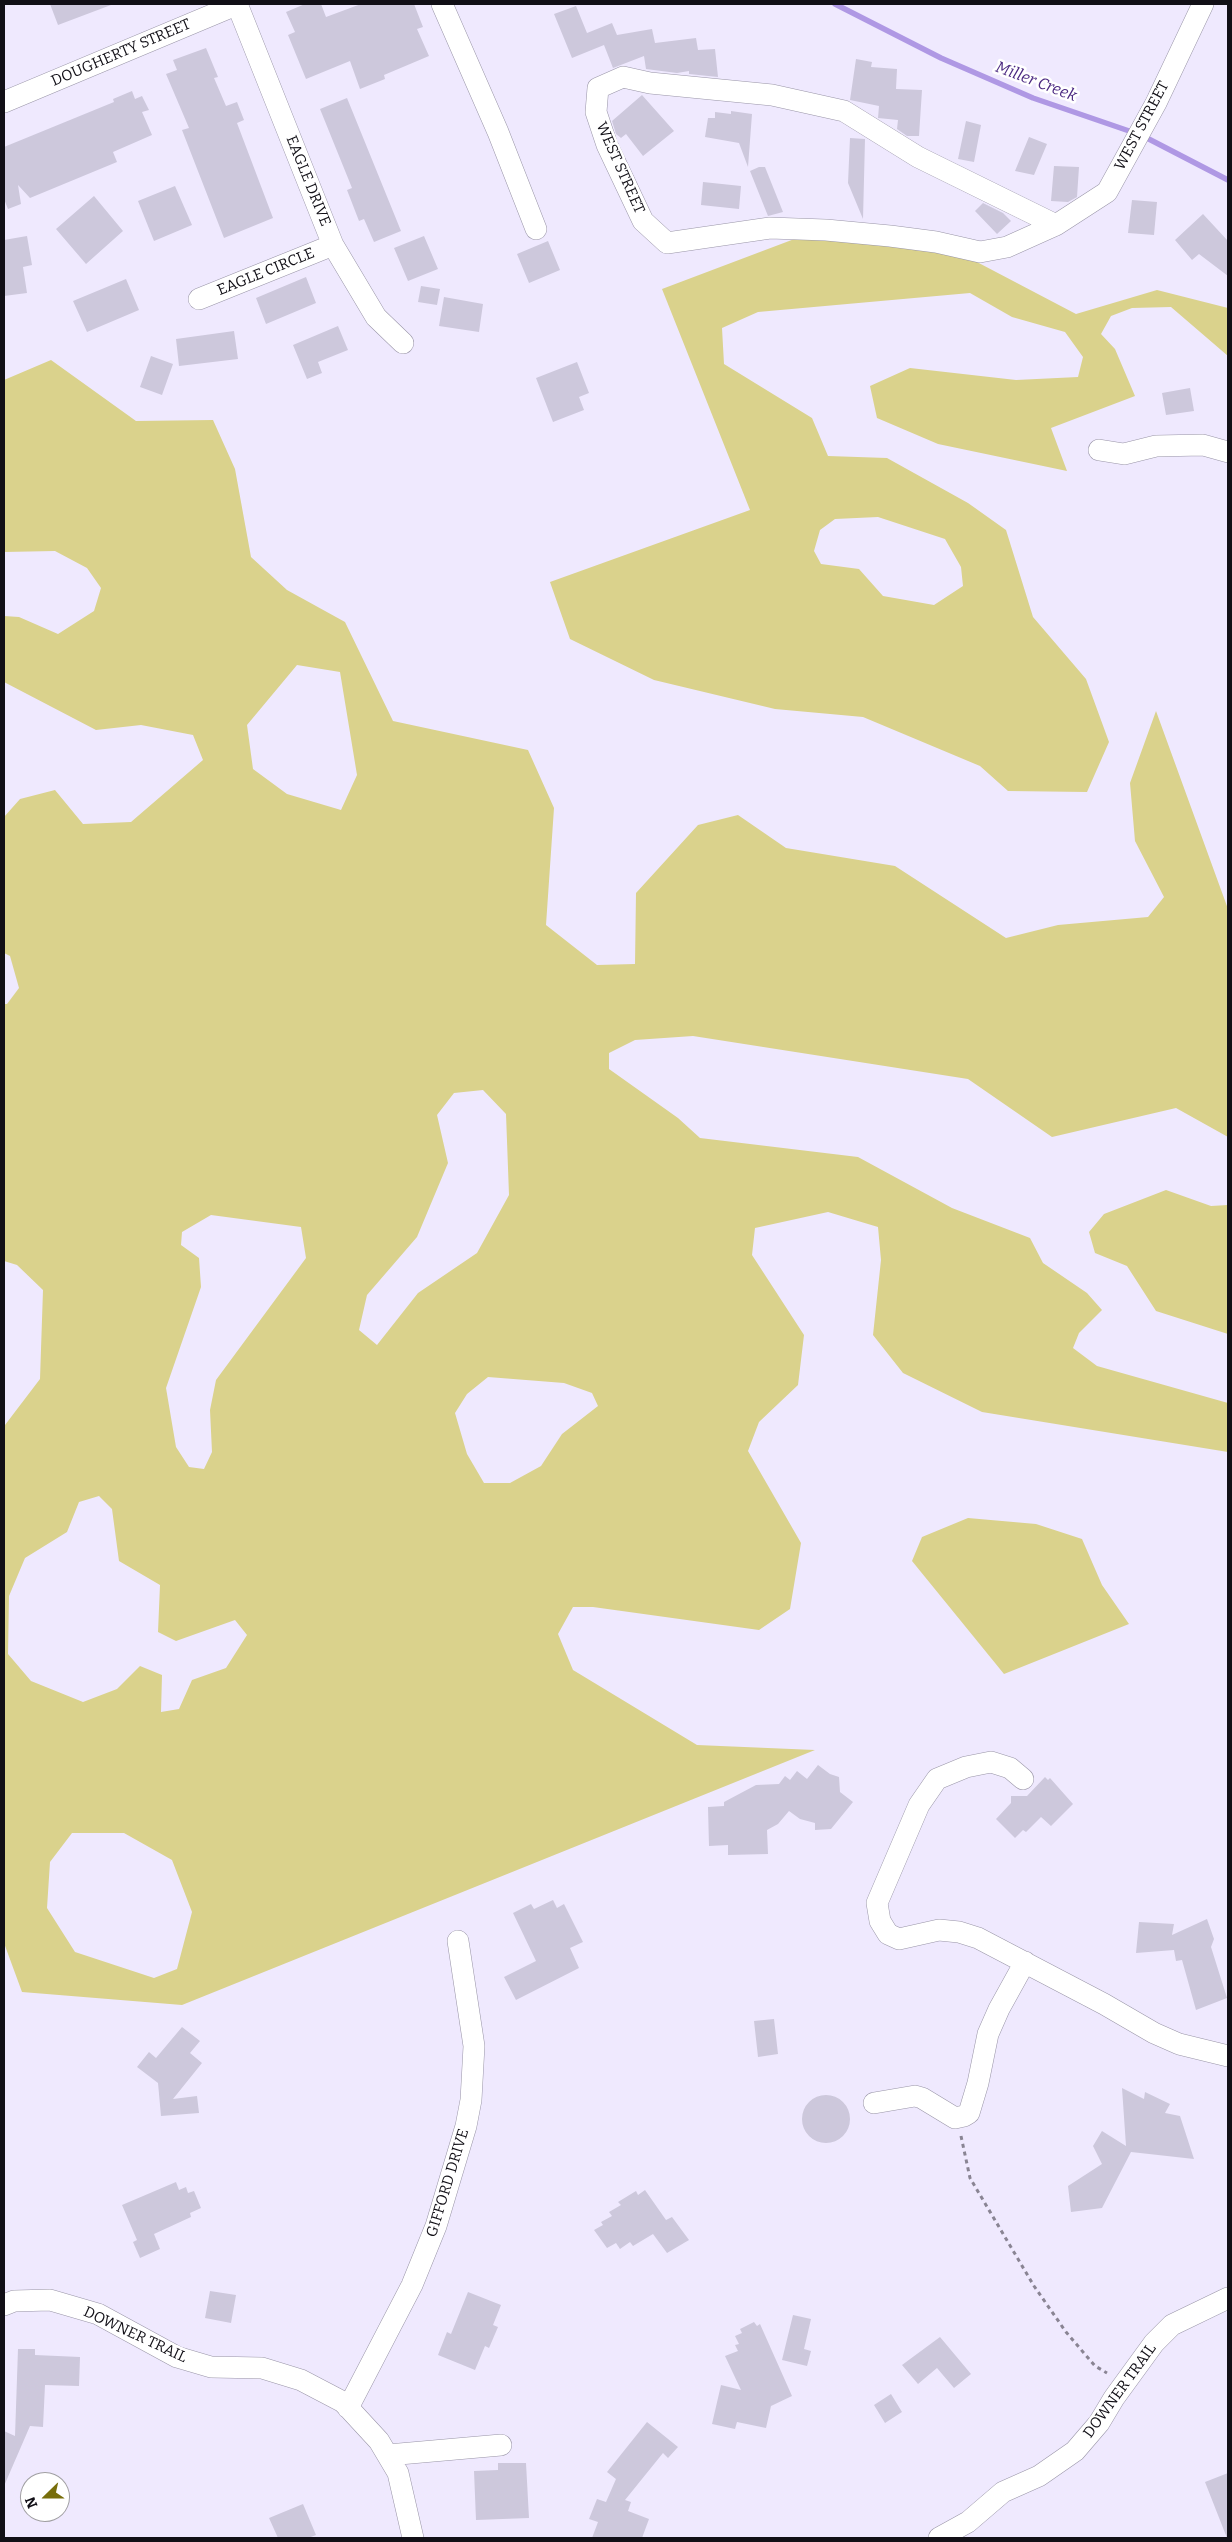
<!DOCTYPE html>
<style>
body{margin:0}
#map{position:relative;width:1232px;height:2542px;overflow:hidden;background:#efe9fe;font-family:Bitter,serif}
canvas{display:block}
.frame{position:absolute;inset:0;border:5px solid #110f16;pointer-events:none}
.north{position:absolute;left:20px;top:2472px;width:50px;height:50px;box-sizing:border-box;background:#fff;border:1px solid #a09fa2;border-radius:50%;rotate:248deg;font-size:14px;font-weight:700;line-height:20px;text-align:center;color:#110f16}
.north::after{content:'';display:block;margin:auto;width:18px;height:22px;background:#786e0b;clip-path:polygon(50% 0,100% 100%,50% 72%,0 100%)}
</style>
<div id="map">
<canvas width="1232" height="2542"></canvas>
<div class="frame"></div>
<div class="north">N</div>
</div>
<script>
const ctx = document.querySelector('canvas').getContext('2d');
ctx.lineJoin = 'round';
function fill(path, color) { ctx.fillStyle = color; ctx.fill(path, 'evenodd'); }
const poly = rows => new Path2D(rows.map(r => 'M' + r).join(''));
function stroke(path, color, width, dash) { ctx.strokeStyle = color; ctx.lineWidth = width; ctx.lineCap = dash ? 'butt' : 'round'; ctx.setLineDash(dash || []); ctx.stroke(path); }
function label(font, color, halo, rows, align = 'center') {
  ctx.font = font + ' Bitter,serif'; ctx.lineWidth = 5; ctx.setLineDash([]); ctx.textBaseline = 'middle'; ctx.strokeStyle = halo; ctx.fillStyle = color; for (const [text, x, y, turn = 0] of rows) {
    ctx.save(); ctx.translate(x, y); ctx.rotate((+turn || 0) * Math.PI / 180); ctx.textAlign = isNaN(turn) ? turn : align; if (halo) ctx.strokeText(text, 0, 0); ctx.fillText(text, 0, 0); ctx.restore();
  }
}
fill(poly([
 [797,238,941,249,975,261,1076,314,1157,290,1228,308,1228,356,1171,307,1132,308,1111,316,1101,334,1115,349,1135,396,1051,428,1067,471,938,444,877,418,870,386,910,368,1016,380,1078,377,1083,357,1065,332,1012,317,970,293,758,312,722,328,724,364,812,418,828,456,887,458,968,503,1006,530,1033,617,1086,679,1109,742,1087,792,1008,791,980,766,863,717,775,709,654,680,570,639,550,582,750,510,662,289],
 [878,517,945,539,961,567,963,586,934,605,883,596,859,569,821,564,814,551,820,530,835,519],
 [51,360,136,421,213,420,235,469,251,557,287,590,345,622,393,721,528,750,554,808,546,925,597,965,635,964,636,893,698,825,738,815,786,848,895,866,1006,938,1058,925,1148,917,1164,897,1135,841,1130,783,1156,711,1228,909,1228,1137,1176,1108,1052,1137,968,1079,693,1036,635,1040,609,1053,609,1069,678,1118,700,1138,858,1157,952,1208,1030,1238,1043,1263,1087,1293,1102,1310,1079,1333,1073,1348,1097,1366,1228,1403,1228,1452,982,1412,903,1373,873,1335,881,1260,878,1227,828,1212,755,1228,752,1255,804,1335,798,1385,759,1422,748,1451,801,1543,790,1609,759,1630,593,1607,573,1607,558,1634,573,1670,697,1745,815,1750,182,2005,22,1992,4,1943,4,1437,5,1425,40,1379,43,1290,17,1265,4,1261,4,1004,7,1004,19,988,10,956,4,953,4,817,20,799,55,790,83,824,131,822,203,760,193,735,141,725,96,730,4,682,4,616,19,617,58,634,94,611,101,588,87,568,55,551,4,552,4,380],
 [297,665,340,672,357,775,341,810,287,794,253,769,247,725],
 [483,1090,506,1114,509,1195,477,1253,418,1293,377,1345,359,1330,367,1295,417,1237,448,1163,437,1115,454,1093],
 [211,1215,301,1227,306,1258,216,1380,210,1410,212,1452,204,1469,189,1467,176,1447,166,1388,201,1287,199,1258,181,1245,182,1232],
 [488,1377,564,1383,592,1393,598,1406,562,1434,541,1466,510,1483,484,1483,467,1454,455,1413,467,1394],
 [99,1496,112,1509,119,1561,160,1585,158,1632,176,1641,235,1620,247,1635,226,1668,192,1680,179,1709,161,1712,162,1675,140,1666,117,1689,83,1702,31,1681,8,1654,9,1596,25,1558,67,1532,79,1502],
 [72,1833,124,1833,172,1860,192,1912,177,1969,154,1978,75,1952,47,1908,50,1862],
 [1166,1190,1211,1206,1228,1205,1228,1334,1156,1311,1127,1266,1095,1253,1089,1232,1104,1214],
 [968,1518,1036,1524,1082,1539,1102,1585,1129,1624,1004,1674,912,1561,922,1537]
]), '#dad28c');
stroke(poly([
 [835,4,941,58,1033,98,1135,133],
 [1143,136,1228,180]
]), '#af98e4', 5.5);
fill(poly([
 [50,4,110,4,111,5,58,25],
 [305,4,321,4,326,17,361,4,414,4,423,27,417,29,429,56,384,75,385,79,360,89,350,61,306,79,288,35,295,32,286,12],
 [576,6,587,33,612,23,617,35,652,29,655,43,696,38,698,50,715,49,718,77,689,74,689,71,677,73,646,69,644,56,613,68,604,45,572,58,554,14],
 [206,48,218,77,214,78,226,106,237,102,244,120,237,123,273,218,224,238,182,130,189,128,166,74,177,70,173,60],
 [856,59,872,62,871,67,897,69,896,89,922,90,919,136,907,136,897,129,898,120,878,118,879,106,850,100],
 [132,91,135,99,142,96,149,110,142,112,152,135,113,152,117,162,30,198,18,185,21,204,8,209,4,199,4,147,114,102,113,99],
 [642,95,674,131,643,156,626,134,621,138,616,134,612,121],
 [347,98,401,231,374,242,364,219,359,221,347,190,352,188,320,109],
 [731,111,752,114,748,167,739,143,705,137,708,118,715,118,715,112,731,114],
 [966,121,981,125,974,162,958,159],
 [1029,137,1047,144,1034,175,1015,171],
 [850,138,865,139,863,219,848,183],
 [1054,166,1079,167,1077,197,1068,202,1051,201],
 [759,167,765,167,783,212,768,216,750,171],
 [703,182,741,186,739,209,701,205],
 [175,186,192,225,154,241,138,201],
 [94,196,123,231,86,264,56,229],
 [1132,200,1157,202,1154,235,1128,233],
 [983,203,1003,213,1011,221,997,234,975,211],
 [1203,214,1228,241,1228,276,1199,254,1192,260,1175,240],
 [27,236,32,265,23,267,27,293,4,296,4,240],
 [424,236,438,269,408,281,394,248],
 [548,241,560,270,529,283,517,254],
 [306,277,316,303,266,324,256,298],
 [126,279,139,310,87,332,73,301],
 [421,286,440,289,437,305,418,302],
 [444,297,483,304,479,332,439,326],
 [338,326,348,350,318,362,322,373,307,379,293,345],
 [234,331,238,359,179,366,176,339],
 [151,356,173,364,162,395,140,387],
 [577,362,589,393,579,397,584,410,553,422,536,378],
 [1190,388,1194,411,1166,415,1162,393],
 [818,1765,830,1774,839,1777,840,1792,853,1802,831,1829,815,1830,815,1823,800,1819,789,1811,778,1824,767,1830,768,1854,728,1855,728,1845,709,1846,708,1807,724,1806,724,1802,756,1785,779,1784,785,1776,790,1780,797,1771,807,1779],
 [1045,1777,1048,1780,1050,1778,1073,1804,1051,1826,1041,1817,1026,1832,1023,1830,1015,1838,996,1819,1011,1803,1011,1796,1027,1796],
 [553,1900,557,1908,564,1904,583,1942,570,1948,579,1968,516,2000,504,1977,536,1961,513,1913,531,1904,534,1909],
 [1207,1919,1214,1939,1211,1947,1227,1998,1196,2010,1182,1960,1176,1961,1174,1950,1136,1953,1139,1922,1174,1924,1172,1935],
 [774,2019,778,2054,758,2057,754,2021],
 [182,2027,200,2041,190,2053,202,2063,173,2099,197,2096,199,2113,161,2116,158,2083,137,2067,149,2052,156,2058],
 [1122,2088,1144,2099,1145,2092,1170,2104,1165,2113,1180,2116,1194,2159,1131,2152,1102,2208,1071,2212,1068,2186,1102,2164,1093,2146,1102,2131,1126,2146],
 '802 2119a24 24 0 1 1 48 0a24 24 0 1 1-48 0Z',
 [176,2182,179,2190,186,2187,188,2193,194,2191,201,2208,190,2213,191,2217,154,2234,160,2249,140,2258,133,2242,137,2240,122,2205],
 [645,2190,666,2220,672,2217,689,2240,667,2253,653,2234,633,2246,630,2242,620,2249,616,2243,607,2248,594,2230,603,2225,601,2222,612,2216,609,2212,621,2205,618,2202,636,2191,638,2195],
 [210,2291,236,2295,231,2323,205,2318],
 [468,2292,501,2305,493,2325,498,2327,489,2348,485,2346,475,2370,438,2355,447,2332,451,2334],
 [793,2315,811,2319,804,2349,811,2351,807,2366,782,2360],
 [754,2322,757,2326,760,2324,792,2396,771,2406,766,2428,737,2422,735,2429,712,2424,721,2385,741,2390,725,2356,738,2351,735,2345,739,2344,735,2336,742,2333,740,2329],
 [940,2337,971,2374,954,2388,937,2368,918,2384,902,2365],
 [18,2349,35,2349,35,2355,80,2357,79,2386,45,2385,43,2427,30,2426,4,2486,4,2431,15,2436],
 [891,2394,902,2412,885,2423,874,2405],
 [647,2422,678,2447,668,2458,663,2453,625,2500,631,2502,628,2511,649,2519,642,2538,592,2538,598,2522,589,2519,597,2499,606,2502,616,2479,607,2472],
 [498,2463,526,2463,529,2518,476,2520,474,2471,498,2470],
 [1228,2473,1228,2538,1227,2538,1205,2482],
 [303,2504,316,2535,308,2538,278,2538,269,2518]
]), '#cdc8dc');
const minor = poly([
 [237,4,333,245,376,317,403,343],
 [442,4,498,132,536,229],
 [4,102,238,4],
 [1056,225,1007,247,980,252,936,242,890,236,826,230,770,228,667,243,643,221,607,145,596,112,598,88,623,77,650,83,772,95,844,111,918,157,1056,225,1107,192,1156,103,1203,4],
 [199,299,333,245],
 [1099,450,1124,454,1156,446,1203,445,1228,452],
 [1023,1779,1010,1768,991,1762,966,1767,937,1779,919,1805,877,1903,880,1921,888,1934,899,1939,939,1930,959,1932,978,1938,1104,2004,1154,2033,1179,2044,1228,2056],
 [874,2103,915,2096,922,2098,955,2118,964,2116,969,2113,978,2083,988,2034,999,2009,1025,1962],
 [4,2305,14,2301,50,2300,98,2314,177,2357,211,2367,262,2368,301,2380,343,2402,379,2441,398,2473,413,2538],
 [348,2408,412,2285,436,2226,466,2126,471,2100,474,2046,458,1941],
 [388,2455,501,2445],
 [939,2538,968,2522,1003,2492,1039,2476,1075,2451,1099,2423,1114,2398,1154,2343,1172,2325,1228,2298]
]);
stroke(minor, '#9995a7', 22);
stroke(poly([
 [961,2136,970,2178,1034,2286,1066,2332,1095,2366,1107,2373]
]), '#898493', 3, [4, 4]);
stroke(minor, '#fff', 21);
label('15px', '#110f16', '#fff', [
 ["DOUGHERTY STREET",121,53,-23],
 ["WEST STREET",1142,126,-62],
 ["WEST STREET",620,168,66],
 ["EAGLE DRIVE",308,181,68],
 ["EAGLE CIRCLE",266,272,-22],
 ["GIFFORD DRIVE",448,2183,-73],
 ["DOWNER TRAIL",135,2335,25],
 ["DOWNER TRAIL",1120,2391,-54]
]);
label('italic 16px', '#4c2a82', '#fff', [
 ["Miller Creek",1036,82,21]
]);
</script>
